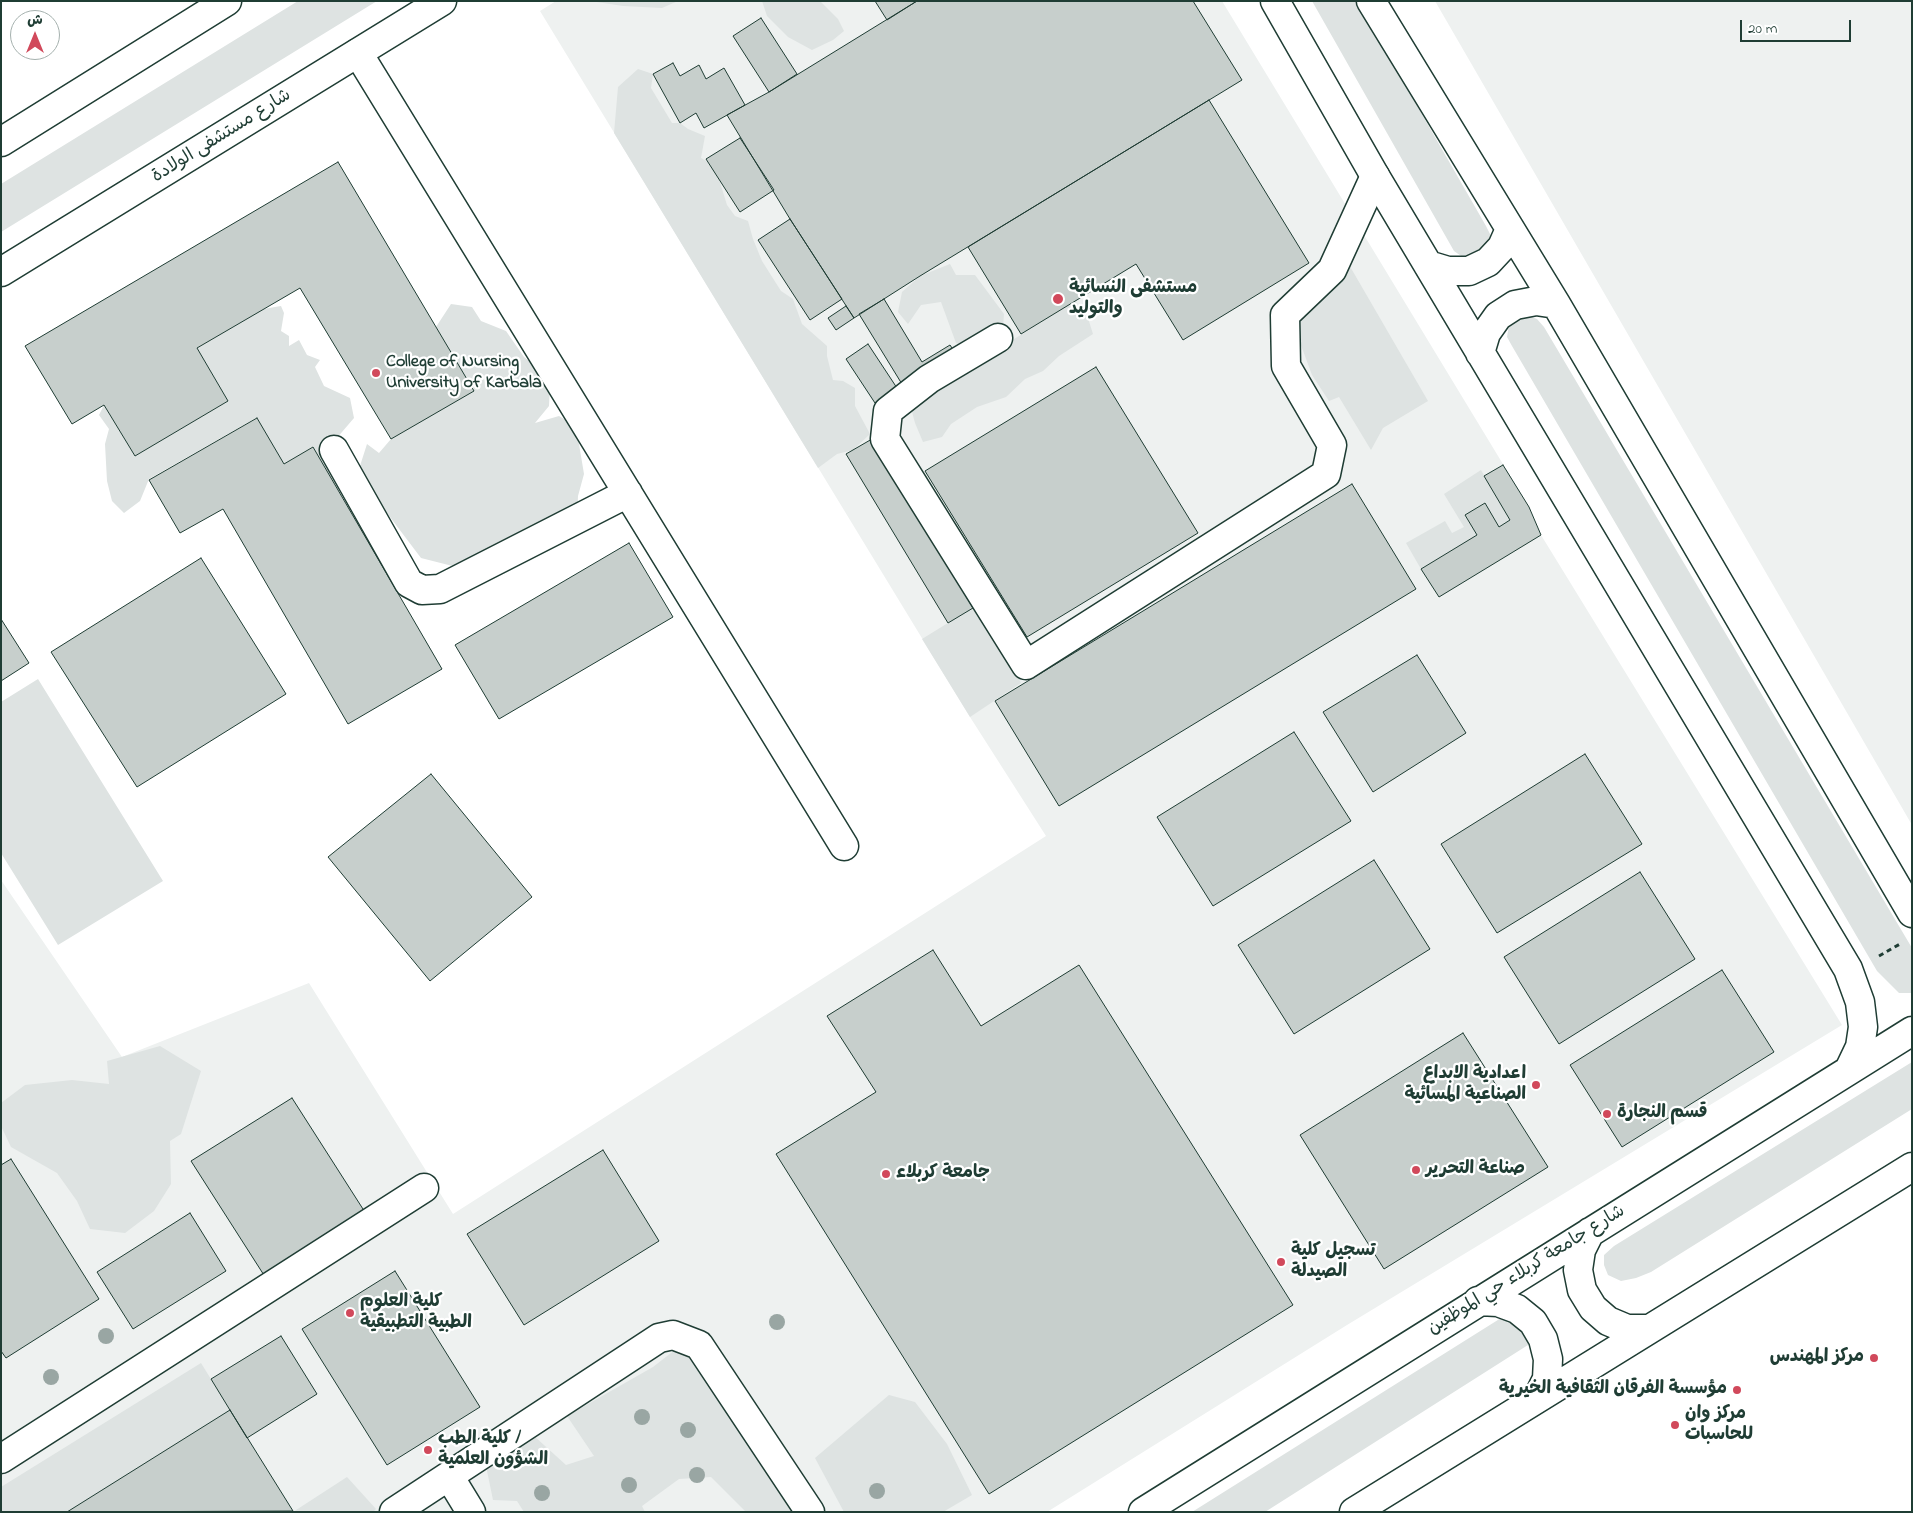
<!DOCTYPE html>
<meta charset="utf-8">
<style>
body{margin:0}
#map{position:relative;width:1913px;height:1513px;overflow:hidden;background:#fff;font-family:"Indie Flower","Playpen Sans Arabic",sans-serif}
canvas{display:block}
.frame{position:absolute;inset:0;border:2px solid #1f3d34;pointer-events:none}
.north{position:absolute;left:10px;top:10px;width:50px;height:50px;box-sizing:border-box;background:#fff;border:1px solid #a5b1ae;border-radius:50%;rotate:0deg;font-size:14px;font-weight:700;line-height:20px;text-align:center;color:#1f3d34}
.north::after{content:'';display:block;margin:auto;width:18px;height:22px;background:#d1495b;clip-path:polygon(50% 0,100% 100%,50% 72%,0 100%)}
.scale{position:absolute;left:1740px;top:20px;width:111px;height:22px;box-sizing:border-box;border:2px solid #1f3d34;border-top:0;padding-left:6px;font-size:15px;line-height:18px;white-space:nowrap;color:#1f3d34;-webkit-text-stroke:4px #fff;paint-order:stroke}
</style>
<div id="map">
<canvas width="1913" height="1513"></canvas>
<div class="frame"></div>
<div class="north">ش</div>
<div class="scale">20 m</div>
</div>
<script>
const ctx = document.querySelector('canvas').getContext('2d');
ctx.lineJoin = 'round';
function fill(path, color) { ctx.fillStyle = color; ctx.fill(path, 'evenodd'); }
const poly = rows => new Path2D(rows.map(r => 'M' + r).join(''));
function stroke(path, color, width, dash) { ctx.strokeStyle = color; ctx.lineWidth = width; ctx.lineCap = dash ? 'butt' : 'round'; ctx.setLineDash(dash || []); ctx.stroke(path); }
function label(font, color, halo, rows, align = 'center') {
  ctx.font = font + ' "Indie Flower","Playpen Sans Arabic",sans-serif'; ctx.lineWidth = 4.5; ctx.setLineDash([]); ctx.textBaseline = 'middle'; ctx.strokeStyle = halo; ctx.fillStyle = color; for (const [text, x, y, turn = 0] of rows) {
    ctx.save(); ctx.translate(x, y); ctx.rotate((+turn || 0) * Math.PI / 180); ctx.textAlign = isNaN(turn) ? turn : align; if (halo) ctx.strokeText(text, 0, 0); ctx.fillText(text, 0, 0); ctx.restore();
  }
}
fill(poly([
 [556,1,1222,1,1529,507,1541,535,1842,1025,1347,1325,1047,1512,1,1512,1,880,122,1057,309,983,453,1214,1046,836,970,717,540,11],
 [1435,1,1912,1,1912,825]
]), '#eef1f0');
fill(poly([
 [298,1,377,1,1,232,1,184],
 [590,1,678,1,662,8,623,6],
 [762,1,820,1,838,19,844,31,833,40,812,50,788,37,767,16],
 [1312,1,1357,1,1486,226,1491,236,1489,246,1485,253,1464,258,1454,251],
 [638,69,653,74,651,88,672,123,680,123,688,129,705,136,701,158,715,166,727,205,735,216,748,221,753,239,762,261,781,291,793,299,802,324,827,346,827,356,833,380,843,381,855,388,855,406,870,434,853,450,837,454,818,468,614,133,618,87],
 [1348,263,1428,401,1383,428,1371,450,1339,397,1329,401,1312,375,1295,329,1299,315,1313,310,1315,302],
 [950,264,956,275,975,275,1004,314,1003,328,967,347,956,343,941,302,921,305,908,324,898,312,902,292,920,276],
 [1075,301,1087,315,1093,334,1059,356,1043,371,1025,379,1006,397,977,407,951,424,942,437,923,442,915,423,910,404],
 [451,304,472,307,481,321,506,331,524,357,537,367,550,385,549,406,535,423,559,416,576,426,584,474,578,496,577,517,542,521,524,532,480,573,421,558,368,488,359,469,367,444,379,453,391,439,473,391,436,327],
 [281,306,284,313,281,331,289,336,289,346,299,340,307,355,320,360,315,367,324,386,350,398,354,418,336,439,344,484,338,490,313,447,284,464,256,418,149,479,140,501,124,513,112,501,107,481,105,444,109,429,99,415,104,405,135,456,228,401,197,348,263,309],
 [1527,315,1537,319,1544,327,1912,948,1912,993,1899,993,1877,971,1512,346,1507,337,1509,325,1517,318],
 [1481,470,1510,520,1499,527,1484,503,1465,515,1477,535,1421,569,1406,543,1445,521,1452,533,1464,527,1444,494],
 [977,605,1021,683,970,717,922,639],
 [38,679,163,881,58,945,1,853,1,702],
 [160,1046,201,1071,181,1134,170,1141,171,1184,154,1211,125,1233,90,1229,77,1201,57,1173,11,1147,1,1126,1,1103,25,1085,72,1080,109,1084,107,1061],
 [1912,1062,1912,1109,1651,1272,1636,1278,1621,1281,1608,1275,1604,1265,1604,1255,1614,1246],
 [1510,1315,1532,1334,1528,1345,1265,1512,1192,1512,1501,1318],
 [693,1336,805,1512,746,1512,711,1477,679,1479,642,1506,645,1512,524,1512,517,1501,493,1500,486,1466,534,1436,566,1465,594,1456,567,1416,653,1367],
 [201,1363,230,1410,67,1512,1,1512,1,1487],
 [889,1395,915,1402,947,1444,972,1495,943,1512,844,1512,815,1458],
 [347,1477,376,1509,373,1512,293,1512]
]), '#dee3e2');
const building = poly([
 [875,1,917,1,887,20,875,1],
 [917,1,1193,1,1242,80,920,276,854,318,790,219,727,115,769,92,917,1],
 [761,18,797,74,769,92,733,36,761,18],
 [673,63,680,76,699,65,706,79,724,68,745,105,704,128,696,113,680,123,653,74,673,63],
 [1209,100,1309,263,1183,340,1136,264,1021,334,968,247,1209,100],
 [740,138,774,190,740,212,706,159,740,138],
 [338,162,474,391,391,439,300,288,197,348,228,401,135,456,104,405,72,424,25,346,338,162],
 [790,219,842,299,810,320,758,240,790,219],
 [884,299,922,362,950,345,958,357,905,389,859,314,884,299],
 [846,306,854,318,836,330,828,318,846,306],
 [868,344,897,388,875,403,846,359,868,344],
 [1096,367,1198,533,1027,637,925,471,1096,367],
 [257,418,284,464,313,447,442,669,348,724,223,509,180,533,149,480,257,418],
 [872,439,973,608,948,623,846,454,872,439],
 [1503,465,1529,507,1541,535,1439,597,1421,569,1477,535,1465,515,1485,503,1499,527,1510,520,1484,476,1503,465],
 [1352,484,1416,589,1059,806,995,701,1352,484],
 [629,543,673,617,499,719,455,645,629,543],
 [201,558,286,694,137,787,51,652,201,558],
 [1,619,29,663,1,681,1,619],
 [1417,655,1466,733,1373,792,1323,712,1417,655],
 [1294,732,1351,821,1213,906,1157,817,1294,732],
 [1585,754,1642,844,1497,933,1441,844,1585,754],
 [431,774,532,897,430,981,328,857,431,774],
 [1374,860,1430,949,1294,1034,1238,945,1374,860],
 [1640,872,1695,959,1559,1044,1504,957,1640,872],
 [933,950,981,1026,1079,965,1293,1305,989,1494,776,1154,876,1092,827,1016,933,950],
 [1722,970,1774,1052,1622,1147,1570,1065,1722,970],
 [1463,1033,1548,1167,1384,1269,1300,1135,1463,1033],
 [292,1098,370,1220,269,1283,191,1161,292,1098],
 [603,1150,659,1241,524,1325,467,1234,603,1150],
 [11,1159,99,1299,6,1358,1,1351,1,1165,11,1159],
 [190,1213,226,1271,133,1329,97,1272,190,1213],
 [395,1271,480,1407,387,1465,302,1329,395,1271],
 [281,1336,317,1394,247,1438,211,1379,281,1336],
 [230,1410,293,1511,67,1512,230,1410]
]);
fill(building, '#c7cfcc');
stroke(building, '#1f3d34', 1);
const minor = poly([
 [358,53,844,846],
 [998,338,929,379,888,411,885,439,1026,665,1326,474,1332,445,1286,366,1285,315,1332,270,1375,176],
 [334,450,409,583,422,590,440,589,628,493],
 [1,1459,424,1188],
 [449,1476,471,1512],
 [394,1512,659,1338,673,1335,699,1345,810,1512]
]);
const major = poly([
 [1275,1,1375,176,1848,969,1860,1002,1863,1027,1860,1047,1849,1070],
 [1371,1,1556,304,1912,913],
 [1,142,227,1],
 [1428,265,1448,271,1469,271,1488,262,1502,247,1510,229],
 [1,272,442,1],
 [1480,353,1486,333,1498,316,1515,305,1536,301,1556,304],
 [1590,1232,1581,1250,1578,1270,1582,1290,1593,1308,1608,1321,1627,1329,1648,1329],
 [1478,1301,1498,1302,1517,1309,1533,1322,1543,1339,1548,1359,1547,1379,1538,1397],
 [1143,1512,1912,1031],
 [1354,1512,1912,1167]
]);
stroke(minor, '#1f3d34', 31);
stroke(major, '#1f3d34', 31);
stroke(poly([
 [1879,956,1900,944]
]), '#1f3d34', 3, [5, 4]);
stroke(minor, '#fff', 28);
stroke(major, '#fff', 28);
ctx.fillStyle = '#99a6a3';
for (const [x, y] of [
 [777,1322],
 [106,1336],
 [51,1377],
 [642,1417],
 [688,1430],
 [697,1475],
 [629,1485],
 [877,1491],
 [542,1493]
]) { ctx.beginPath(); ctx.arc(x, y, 8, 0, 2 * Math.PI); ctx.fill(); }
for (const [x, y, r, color] of [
 [1058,299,6,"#d1495b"],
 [376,373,5,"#d1495b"],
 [1536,1085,5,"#d1495b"],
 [1607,1114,5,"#d1495b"],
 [1416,1170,5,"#d1495b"],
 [886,1174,5,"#d1495b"],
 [1281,1262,5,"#d1495b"],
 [350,1313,5,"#d1495b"],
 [1874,1358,5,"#d1495b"],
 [1737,1390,5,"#d1495b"],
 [1675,1425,5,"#d1495b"],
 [428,1450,5,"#d1495b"]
]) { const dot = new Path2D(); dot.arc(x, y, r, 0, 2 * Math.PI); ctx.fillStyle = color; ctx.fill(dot); stroke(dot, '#fff', 2); }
label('18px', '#1f3d34', '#fff', [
 ["شارع مستشفى الولادة",222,137,-32],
 ["شارع جامعة كربلاء حي الموظفين",1527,1271,-32]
]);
label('bold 18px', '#1f3d34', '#fff', [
 ["مستشفى النسائية",1069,289],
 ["والتوليد",1069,310],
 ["College of Nursing",386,363],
 ["University of Karbala",386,384],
 ["اعدادية الابداع",1526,1075,"right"],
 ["الصناعية المسائية",1526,1096,"right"],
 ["قسم النجارة",1617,1114],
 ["صناعة التحرير",1426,1170],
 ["جامعة كربلاء",896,1174],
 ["تسجيل كلية",1291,1252],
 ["الصيدلة",1291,1273],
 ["كلية العلوم",360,1303],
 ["الطبية التطبيقية",360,1324],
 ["مركز المهندس",1864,1358,"right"],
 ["مؤسسة الفرقان الثقافية الخيرية",1727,1390,"right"],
 ["مركز وان",1685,1415],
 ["للحاسبات",1685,1436],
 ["كلية الطب /",438,1440],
 ["الشؤون العلمية",438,1461]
], 'left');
</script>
